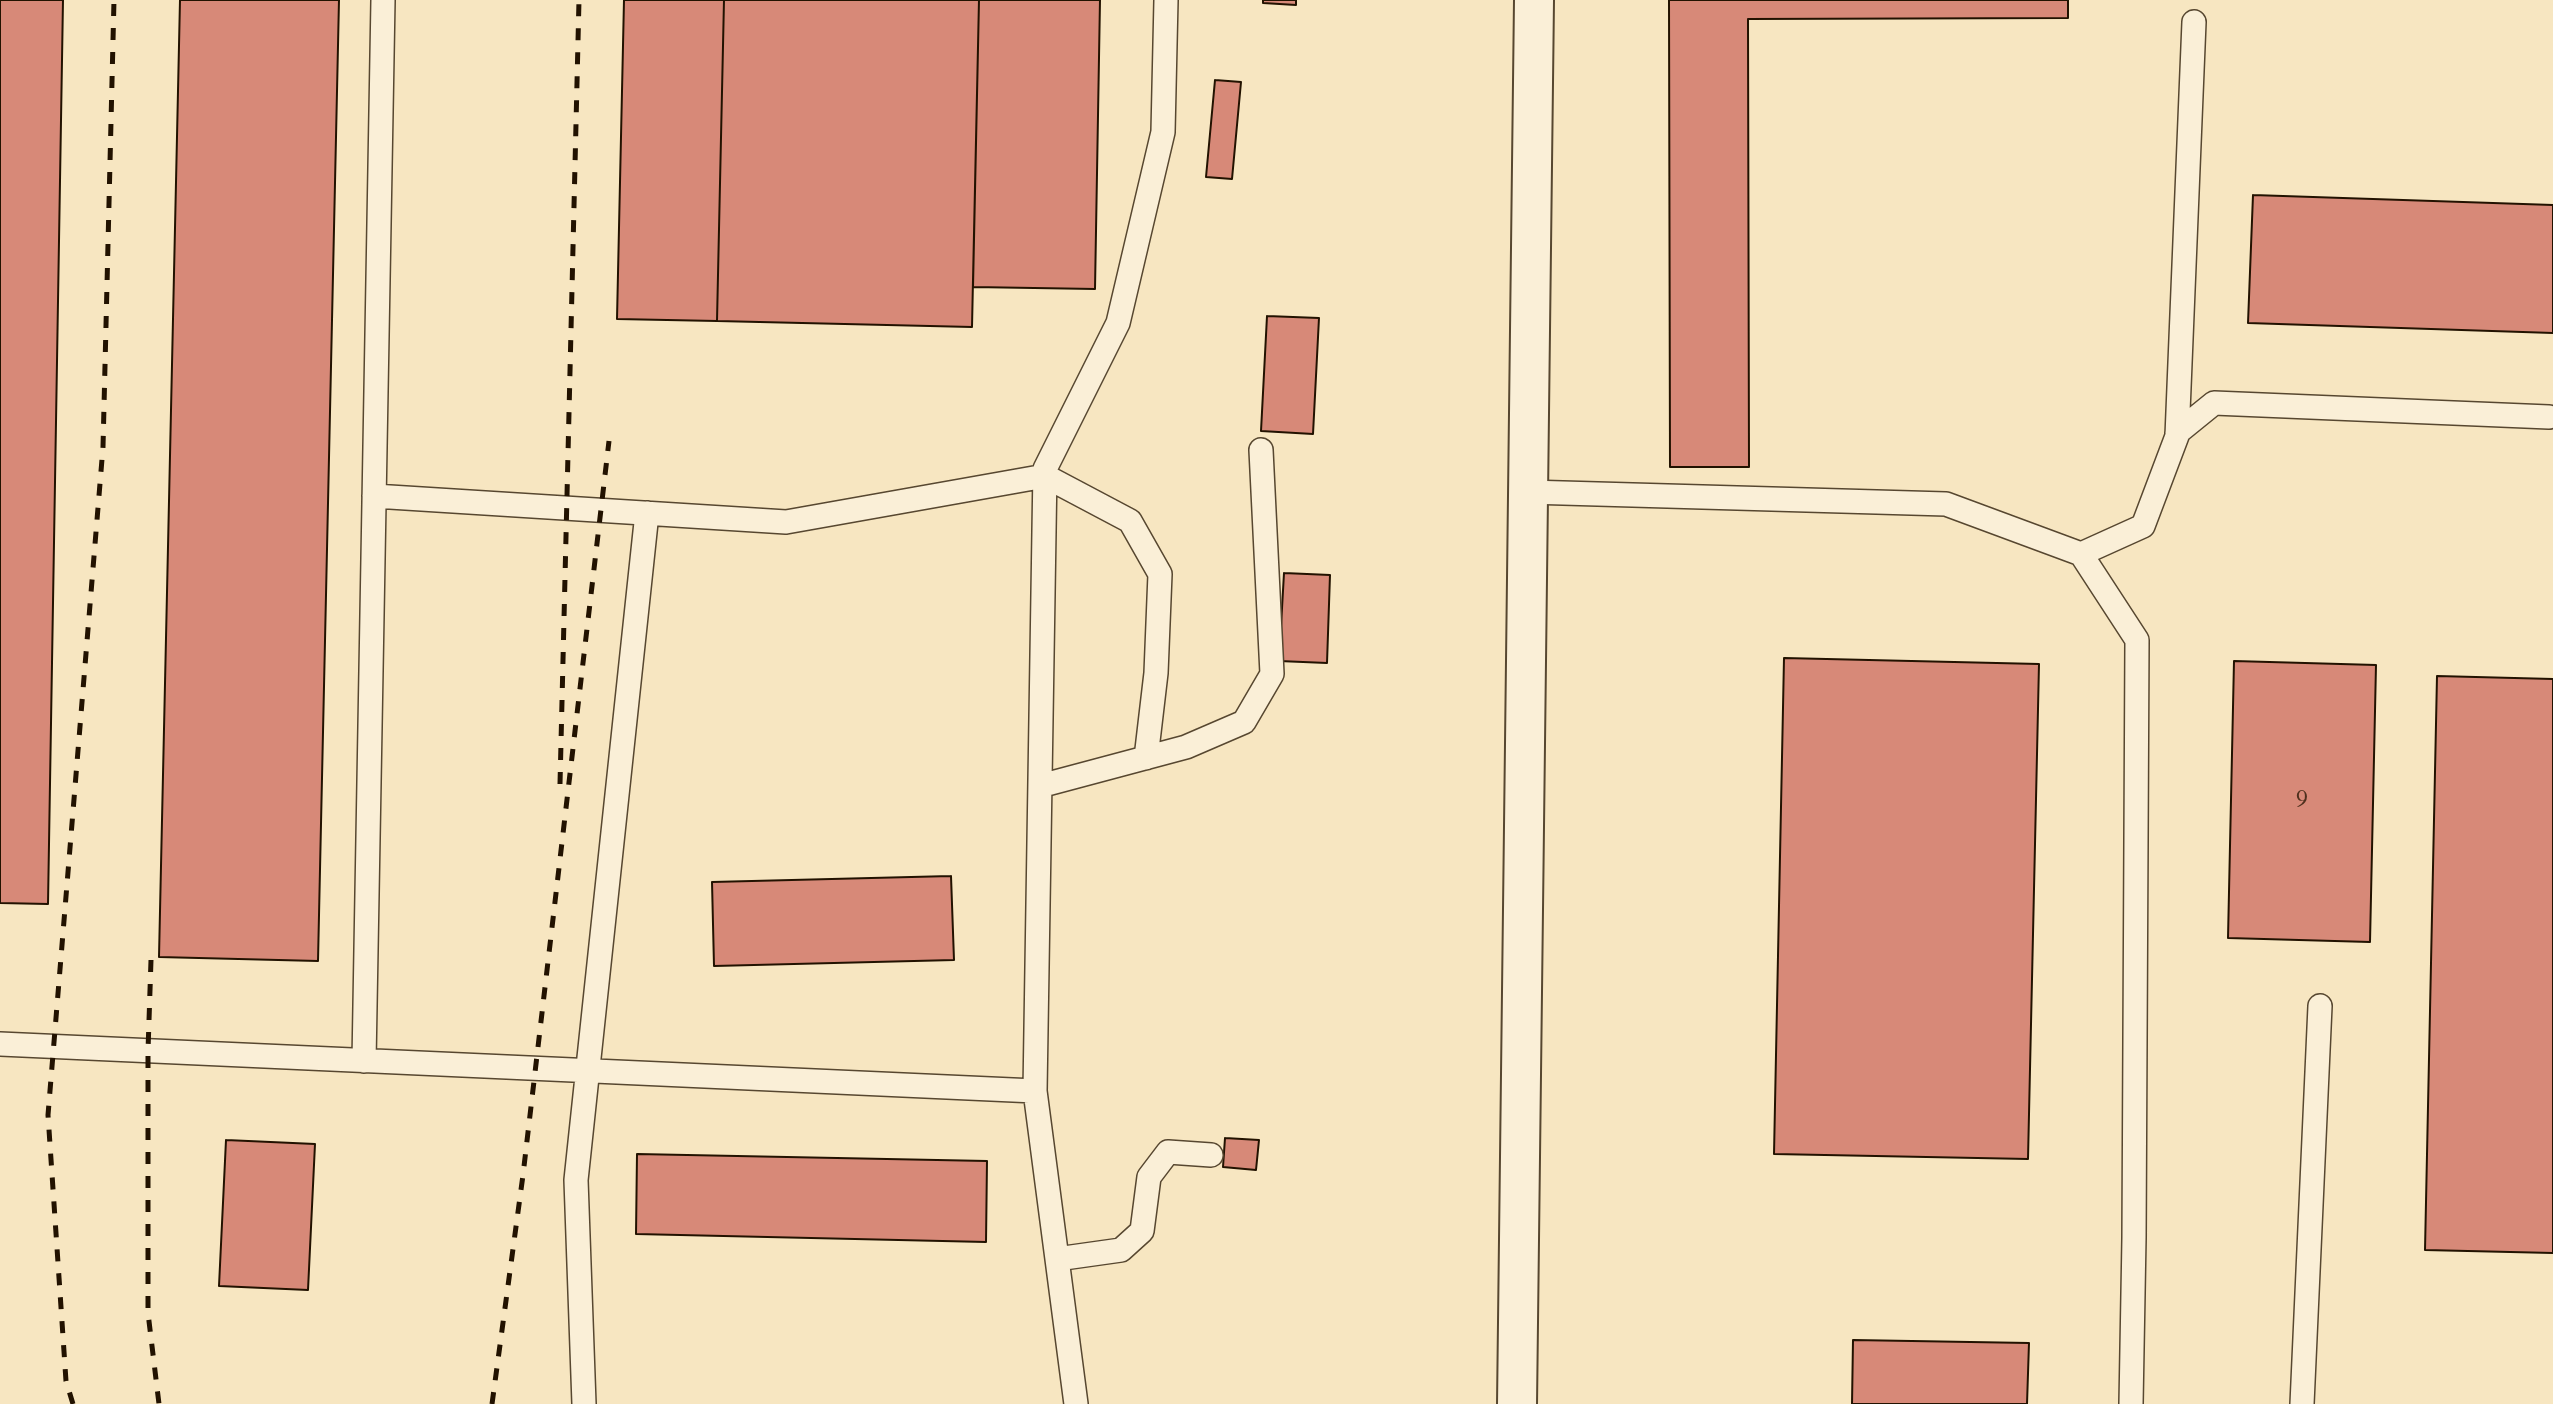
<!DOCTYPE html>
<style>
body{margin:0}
canvas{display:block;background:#f7e6c1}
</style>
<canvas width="2553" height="1404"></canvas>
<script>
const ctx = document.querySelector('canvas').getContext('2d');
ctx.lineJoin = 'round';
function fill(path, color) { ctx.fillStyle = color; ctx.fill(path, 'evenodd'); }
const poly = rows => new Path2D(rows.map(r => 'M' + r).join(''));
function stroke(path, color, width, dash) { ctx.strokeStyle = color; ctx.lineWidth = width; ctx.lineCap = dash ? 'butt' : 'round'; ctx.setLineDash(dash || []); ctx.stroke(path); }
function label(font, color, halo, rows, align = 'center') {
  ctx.font = font + ' Cardo,serif'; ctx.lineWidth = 6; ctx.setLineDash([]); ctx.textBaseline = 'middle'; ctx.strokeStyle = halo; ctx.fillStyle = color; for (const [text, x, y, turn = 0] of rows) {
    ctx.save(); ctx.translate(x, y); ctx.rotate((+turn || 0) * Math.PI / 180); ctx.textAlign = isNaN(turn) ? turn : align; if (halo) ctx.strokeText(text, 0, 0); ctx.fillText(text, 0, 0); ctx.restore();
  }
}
const building = poly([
 [0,0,63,0,48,904,0,903,0,0],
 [180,0,339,0,318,961,159,957,180,0],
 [624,0,724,0,717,321,617,319,624,0],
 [724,0,979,0,972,327,717,321,724,0],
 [979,0,1100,0,1095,289,973,287,979,0],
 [1263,0,1296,0,1296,5,1263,3,1263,0],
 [1669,0,2068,0,2068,18,1748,19,1749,467,1670,467,1669,0],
 [1215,80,1241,82,1232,179,1206,177,1215,80],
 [2253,195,2553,205,2553,333,2248,323,2253,195],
 [1267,316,1319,318,1313,434,1261,431,1267,316],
 [1284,573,1330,575,1327,663,1279,661,1284,573],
 [1784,658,2039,664,2028,1159,1774,1154,1784,658],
 [2234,661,2376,665,2370,942,2228,938,2234,661],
 [2437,676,2553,679,2553,1253,2425,1250,2437,676],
 [951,876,954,960,714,966,712,882,951,876],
 [1225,1138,1259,1140,1256,1170,1223,1167,1225,1138],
 [226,1140,315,1144,308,1290,219,1286,226,1140],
 [637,1154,987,1161,986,1242,636,1234,637,1154],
 [1853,1340,2029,1343,2027,1404,1852,1404,1853,1340]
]);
fill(building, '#d78978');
stroke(building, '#221200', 2);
const lane = poly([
 [2177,433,2214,403,2549,417],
 [1528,492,1946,504,2081,554,2137,640,2134,1238,2131,1404],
 [374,496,786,522,1045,476,1130,521,1160,574,1156,673,1146,758],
 [2081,554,2143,526,2177,436,2194,22],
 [1040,786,1186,747,1244,722,1272,674,1261,450],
 [0,1044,1035,1091],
 [364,1061,383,0],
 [1057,1259,1121,1250,1142,1231,1149,1177,1168,1152,1211,1155],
 [584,1404,576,1180,647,513],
 [1076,1404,1035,1091,1045,469,1118,323,1163,132,1166,0],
 [2302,1404,2320,1006]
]);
const street = poly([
 [1517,1404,1534,0]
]);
stroke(lane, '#574730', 26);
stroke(street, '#574730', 42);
stroke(lane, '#faefd7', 23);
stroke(street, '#faefd7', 38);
stroke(poly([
 [560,784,579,0],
 [151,960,148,1051,148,1313,159,1404],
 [73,1404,66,1381,48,1115,103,447,114,0],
 [492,1404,523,1175,609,441]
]), '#221200', 5, [12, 12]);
label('23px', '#4f301e', null, [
 ["9",2302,802]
]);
</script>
